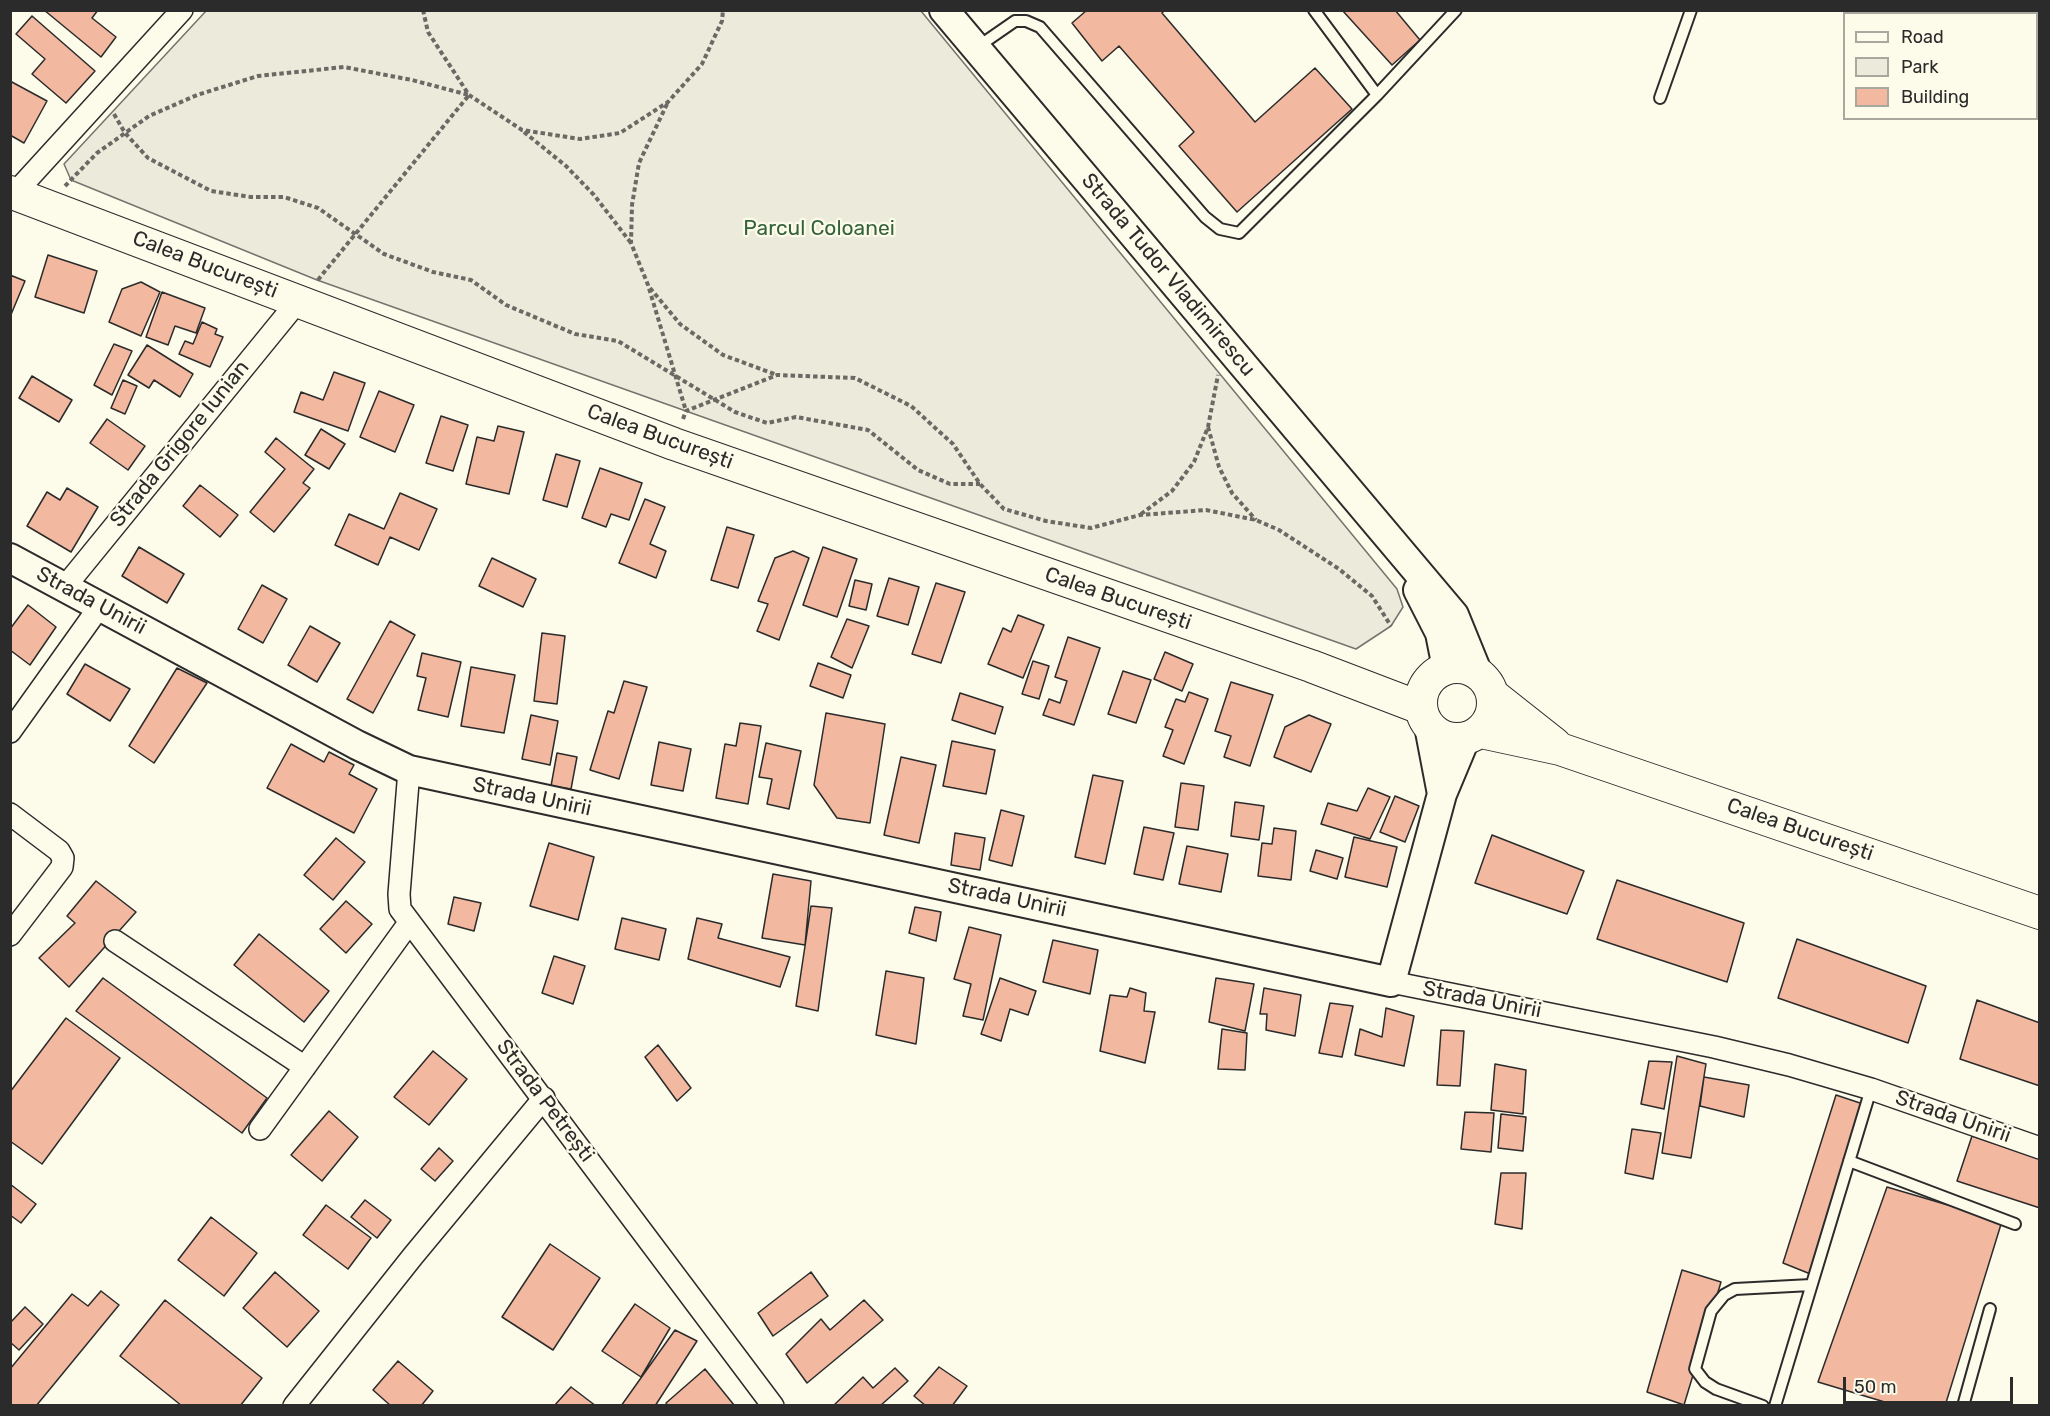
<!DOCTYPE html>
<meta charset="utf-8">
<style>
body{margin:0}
#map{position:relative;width:2050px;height:1416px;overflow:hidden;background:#fdfbea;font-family:Rubik,sans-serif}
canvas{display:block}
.frame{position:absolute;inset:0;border:12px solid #2b2b2b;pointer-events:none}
.legend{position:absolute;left:1843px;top:12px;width:195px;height:108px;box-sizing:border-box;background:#fdfbea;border:2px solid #a9a89e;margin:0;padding:8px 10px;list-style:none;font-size:18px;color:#2b2b2b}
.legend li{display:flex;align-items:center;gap:12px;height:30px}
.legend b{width:30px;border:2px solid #a9a89e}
.scale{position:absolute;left:1843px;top:1377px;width:170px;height:27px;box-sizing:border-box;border:3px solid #2b2b2b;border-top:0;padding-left:8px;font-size:18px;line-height:21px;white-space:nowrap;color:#2b2b2b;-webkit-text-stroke:4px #fdfbea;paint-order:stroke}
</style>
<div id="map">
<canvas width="2050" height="1416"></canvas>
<div class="frame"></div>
<ul class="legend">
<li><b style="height:8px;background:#fdfbea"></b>Road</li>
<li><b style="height:16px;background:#ecebdb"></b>Park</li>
<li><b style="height:16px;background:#f2b8a0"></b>Building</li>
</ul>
<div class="scale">50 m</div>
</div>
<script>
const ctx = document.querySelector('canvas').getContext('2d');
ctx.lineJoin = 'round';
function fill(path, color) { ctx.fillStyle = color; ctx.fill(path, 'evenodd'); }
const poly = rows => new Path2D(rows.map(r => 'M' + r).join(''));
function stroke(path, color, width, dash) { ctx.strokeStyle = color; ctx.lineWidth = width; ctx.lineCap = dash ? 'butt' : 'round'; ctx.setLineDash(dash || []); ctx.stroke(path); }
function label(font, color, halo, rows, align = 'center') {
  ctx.font = font + ' Rubik,sans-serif'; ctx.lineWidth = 4.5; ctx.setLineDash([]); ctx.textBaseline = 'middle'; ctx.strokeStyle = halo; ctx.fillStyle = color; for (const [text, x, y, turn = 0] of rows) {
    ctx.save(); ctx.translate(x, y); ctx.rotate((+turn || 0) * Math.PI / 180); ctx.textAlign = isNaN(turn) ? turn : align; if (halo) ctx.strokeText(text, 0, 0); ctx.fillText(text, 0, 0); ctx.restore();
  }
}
const green = poly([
 [206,11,921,11,1397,589,1403,607,1391,626,1356,649,317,280,71,180,64,164,206,11]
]);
fill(green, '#ecebdb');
stroke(green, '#74746e', 1.5);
const building = poly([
 [44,10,98,10,92,18,116,37,101,57,44,10],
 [1087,10,1165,10,1162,13,1255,122,1315,68,1352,109,1237,212,1179,146,1194,132,1119,46,1102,61,1072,23,1087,10],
 [1342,10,1395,10,1420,40,1392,65,1342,10],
 [32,16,95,71,66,103,32,74,45,59,16,34,32,16],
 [10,81,47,101,24,143,10,135,10,81],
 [48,255,97,271,84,313,35,297,48,255],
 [10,275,25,281,10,317,10,275],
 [141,282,160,292,141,336,109,322,122,289,141,282],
 [162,292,205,308,196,333,175,326,168,345,146,337,162,292],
 [202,322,217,329,215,334,223,337,210,367,179,354,185,341,193,344,202,322],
 [114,344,132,351,112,395,94,385,114,344],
 [147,345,193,374,180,397,154,380,149,388,128,375,147,345],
 [334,372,365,383,348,431,294,412,301,392,323,400,334,372],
 [32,376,72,400,59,422,19,398,32,376],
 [123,380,137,386,125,414,111,408,123,380],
 [379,391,414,405,395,452,360,437,379,391],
 [441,416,468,425,453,471,426,463,441,416],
 [107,419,145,446,128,470,90,443,107,419],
 [498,426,524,432,509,494,466,484,477,437,494,441,498,426],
 [321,429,345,444,329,469,305,455,321,429],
 [276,438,314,469,303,483,310,488,274,532,250,512,285,469,265,452,276,438],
 [556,454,580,461,567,507,543,500,556,454],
 [600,468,642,483,629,520,611,514,606,527,582,518,600,468],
 [200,485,238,515,220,537,183,506,200,485],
 [67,488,98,507,71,552,27,526,47,492,60,500,67,488],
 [400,493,437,509,419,550,390,537,378,565,335,545,349,514,384,529,400,493],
 [645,499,665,507,650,544,666,551,656,578,619,563,645,499],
 [727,527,754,535,738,588,711,580,727,527],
 [139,547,184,574,167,603,122,576,139,547],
 [823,547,857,559,837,617,803,605,823,547],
 [793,551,809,558,779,640,757,631,768,604,758,601,775,558,793,551],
 [492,558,536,579,523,607,479,586,492,558],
 [889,578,919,587,908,625,877,616,889,578],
 [855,580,872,584,866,610,849,606,855,580],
 [936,583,965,592,941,663,912,654,936,583],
 [262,585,287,599,263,643,238,629,262,585],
 [28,605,56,627,30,665,10,650,10,629,28,605],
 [1018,615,1044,625,1023,678,988,664,1003,628,1011,632,1018,615],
 [847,619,869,626,852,668,831,657,847,619],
 [390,621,415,635,373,713,347,699,390,621],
 [310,626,340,643,317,682,288,665,310,626],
 [542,633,565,636,557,704,534,701,542,633],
 [1068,637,1100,648,1074,725,1043,715,1049,699,1060,703,1067,681,1055,677,1068,637],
 [1165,652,1193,664,1182,691,1154,679,1165,652],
 [422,653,461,662,448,717,418,710,426,678,417,676,422,653],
 [1033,661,1049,666,1039,699,1022,694,1033,661],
 [818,663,851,675,843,698,810,686,818,663],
 [85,664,130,689,110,721,67,694,85,664],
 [471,667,515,675,504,733,461,726,471,667],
 [177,668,207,683,154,763,129,746,177,668],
 [1123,671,1151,680,1136,723,1108,714,1123,671],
 [624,681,647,687,619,779,590,770,608,711,614,713,624,681],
 [1231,682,1273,695,1250,766,1224,757,1231,736,1215,731,1231,682],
 [1189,692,1208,699,1184,764,1163,756,1173,730,1165,727,1176,699,1185,702,1189,692],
 [960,693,1003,707,995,734,952,720,960,693],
 [826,713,885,724,870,823,837,818,814,785,826,713],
 [531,715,558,721,550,765,522,759,531,715],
 [1309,715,1331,724,1311,772,1274,757,1285,727,1309,715],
 [740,723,761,726,748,804,716,798,725,744,736,746,740,723],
 [952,741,995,750,986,794,943,786,952,741],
 [659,742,691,749,683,791,651,785,659,742],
 [766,743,801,751,789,809,767,804,772,779,759,777,766,743],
 [291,744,324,762,329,752,354,765,349,774,377,789,354,833,267,788,291,744],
 [557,753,577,757,571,789,551,786,557,753],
 [901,757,936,765,919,843,884,835,901,757],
 [1093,775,1123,781,1105,864,1075,857,1093,775],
 [1181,783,1204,786,1198,830,1175,827,1181,783],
 [1368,788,1390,797,1370,839,1321,824,1328,803,1357,811,1368,788],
 [1395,796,1419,806,1405,842,1380,832,1395,796],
 [1235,802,1264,806,1259,840,1231,836,1235,802],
 [1001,810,1024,816,1012,866,989,860,1001,810],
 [1144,827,1174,833,1163,880,1134,874,1144,827],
 [1274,828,1296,831,1291,880,1258,876,1262,843,1272,844,1274,828],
 [955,833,985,838,980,870,951,865,955,833],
 [1492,835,1584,871,1567,914,1475,883,1492,835],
 [1354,837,1397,847,1387,887,1345,877,1354,837],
 [336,838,365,862,333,900,304,875,336,838],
 [549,843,594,857,578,920,530,906,549,843],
 [1187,846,1228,854,1221,892,1179,884,1187,846],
 [1316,850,1343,858,1337,879,1310,871,1316,850],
 [773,874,811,881,805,945,762,938,773,874],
 [1617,880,1744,923,1727,982,1597,939,1617,880],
 [96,881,136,912,69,987,39,958,75,923,67,916,96,881],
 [454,897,481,903,474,931,448,924,454,897],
 [346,901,372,924,346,953,320,929,346,901],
 [811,906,832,908,818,1011,796,1006,811,906],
 [915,907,941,912,936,941,909,933,915,907],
 [622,918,666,929,659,960,615,949,622,918],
 [697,918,722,924,718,938,790,957,780,987,688,959,697,918],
 [969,927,1001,935,983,1020,963,1016,971,984,954,979,969,927],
 [259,934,329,991,304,1022,234,965,259,934],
 [1797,939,1926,986,1908,1043,1778,998,1797,939],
 [1053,940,1098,950,1090,994,1043,982,1053,940],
 [554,956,585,966,573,1004,542,993,554,956],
 [886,971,924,978,916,1044,876,1035,886,971],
 [103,978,267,1098,242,1133,76,1011,103,978],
 [1000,978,1036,991,1028,1015,1010,1009,1001,1041,981,1034,1000,978],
 [1216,978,1254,984,1245,1031,1209,1022,1216,978],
 [1130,988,1146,993,1144,1011,1155,1012,1145,1063,1100,1051,1110,995,1127,997,1130,988],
 [1264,988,1301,995,1295,1036,1266,1030,1267,1014,1260,1014,1264,988],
 [1977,1000,2040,1023,2040,1086,1960,1059,1977,1000],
 [1330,1003,1353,1006,1342,1057,1319,1053,1330,1003],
 [1386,1008,1414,1016,1404,1066,1355,1055,1360,1029,1382,1037,1386,1008],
 [66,1018,120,1058,42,1164,10,1141,10,1092,66,1018],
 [1222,1029,1247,1033,1245,1070,1218,1069,1222,1029],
 [1441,1030,1464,1031,1460,1086,1437,1085,1441,1030],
 [658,1045,691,1088,677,1101,645,1057,658,1045],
 [433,1051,467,1079,429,1125,394,1097,433,1051],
 [1677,1056,1706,1064,1691,1158,1662,1153,1677,1056],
 [1649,1061,1672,1062,1664,1109,1641,1104,1649,1061],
 [1495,1064,1526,1070,1523,1114,1491,1110,1495,1064],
 [1704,1077,1749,1085,1744,1117,1700,1106,1704,1077],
 [1836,1095,1869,1106,1813,1275,1783,1263,1836,1095],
 [329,1111,358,1137,322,1181,291,1155,329,1111],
 [1465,1112,1494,1113,1491,1152,1461,1149,1465,1112],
 [1501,1114,1526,1117,1523,1151,1498,1148,1501,1114],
 [1632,1129,1661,1133,1653,1179,1625,1173,1632,1129],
 [1972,1136,2040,1159,2040,1208,1957,1181,1972,1136],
 [439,1148,453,1161,435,1181,421,1169,439,1148],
 [1501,1173,1526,1173,1522,1229,1495,1224,1501,1173],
 [10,1184,36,1204,21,1223,10,1215,10,1184],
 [1887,1187,2002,1221,1945,1406,1898,1406,1818,1382,1887,1187],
 [365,1200,391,1220,377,1238,351,1217,365,1200],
 [326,1205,371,1238,348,1269,303,1235,326,1205],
 [211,1217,257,1253,224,1296,178,1260,211,1217],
 [550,1244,600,1278,553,1350,502,1317,550,1244],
 [1682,1270,1721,1282,1684,1405,1647,1392,1682,1270],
 [275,1272,319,1311,287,1347,243,1308,275,1272],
 [811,1272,828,1296,773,1336,758,1313,811,1272],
 [101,1291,119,1305,36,1406,10,1406,10,1369,72,1294,88,1306,101,1291],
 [165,1300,262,1378,240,1406,182,1406,120,1356,165,1300],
 [864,1300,883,1320,807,1383,786,1354,821,1319,830,1330,864,1300],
 [635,1304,670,1328,641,1377,602,1351,635,1304],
 [25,1307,43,1324,19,1350,10,1342,10,1323,25,1307],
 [675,1330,697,1341,655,1406,621,1406,675,1330],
 [398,1361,433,1391,421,1406,391,1406,373,1390,398,1361],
 [939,1367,967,1386,952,1406,926,1406,914,1396,939,1367],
 [895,1368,908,1381,880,1406,833,1406,863,1377,873,1388,895,1368],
 [705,1369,734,1405,668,1406,666,1403,705,1369],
 [571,1387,596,1406,554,1406,571,1387]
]);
fill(building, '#f2b8a0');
stroke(building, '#2b2b2b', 1.5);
const service = poly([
 [1314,10,1377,95],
 [976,48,1015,21,1026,21,1040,27,1205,217,1220,229,1239,233,1377,95,1456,10],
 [1660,98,1691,10],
 [1849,1161,2015,1224],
 [1763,1406,1716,1389,1705,1382,1695,1369,1711,1311,1724,1295,1735,1289,1811,1285],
 [1775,1406,1871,1089],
 [1963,1406,1990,1309]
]);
const minor = poly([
 [10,190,15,193,182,10],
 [64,588,298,301],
 [10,732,100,606],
 [409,770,399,894,400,909,773,1406],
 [10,814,59,851,63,858,62,867,10,935],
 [115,941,305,1067],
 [1391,982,1714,1047,1789,1065,1871,1089,2040,1148],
 [260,1129,409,923],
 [294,1406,413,1256,544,1098]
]);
const secondary = poly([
 [944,10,1454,615,1478,674],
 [10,558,357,745,409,770,1391,982,1442,794,1465,739],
 [1418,590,1440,633,1447,668],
 [1429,726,1442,794]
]);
const primary = poly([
 [10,192,674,444,1311,666,1421,708],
 '1421 703a36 36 0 1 1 72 0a36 36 0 1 1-72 0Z',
 [1493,695,1555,744],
 [1481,732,1560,749,2040,913]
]);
stroke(service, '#2b2b2b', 14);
stroke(minor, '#2b2b2b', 24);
stroke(secondary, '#2b2b2b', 32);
stroke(primary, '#2b2b2b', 34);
stroke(poly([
 [423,10,428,32,469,95,522,130,580,139,620,133,668,102,702,64,722,21,723,10],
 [667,104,639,163,632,205,631,243,648,285,686,411],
 [114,114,125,133,148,158,211,191,251,197,284,197,318,208,384,254,433,272,471,280,506,305,575,334,618,341,735,412,767,423,796,417,868,430,918,470,950,484,980,484],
 [524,132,566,166,594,195,631,243],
 [65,186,97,153,149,116,197,95,258,76,344,67,412,80,469,95,317,281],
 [650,288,680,324,723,355,777,375],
 [683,419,686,411,777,375,855,378,911,406,953,444,980,484,1004,509,1046,521,1091,528,1140,515,1206,510,1256,520,1279,530,1339,569,1372,596,1391,626],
 [1208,427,1219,467,1232,493,1256,520],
 [1141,514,1172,491,1194,462,1208,427,1218,375]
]), '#6a6964', 4, [4.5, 3]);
stroke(service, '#fdfbea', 10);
stroke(minor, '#fdfbea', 21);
stroke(secondary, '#fdfbea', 28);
stroke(primary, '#fdfbea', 32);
label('21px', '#34623c', '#fdfbea', [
 ["Parcul Coloanei",819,229]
]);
label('21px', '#2b2b2b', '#fdfbea', [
 ["Calea București",205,265,21],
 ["Strada Tudor Vladimirescu",1168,275,50],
 ["Calea București",660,437,20],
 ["Strada Grigore Iunian",180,444,-51],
 ["Calea București",1118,599,19],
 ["Strada Unirii",91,601,28],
 ["Strada Unirii",532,797,12],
 ["Calea București",1800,830,19],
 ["Strada Unirii",1007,898,12],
 ["Strada Unirii",1482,1000,11],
 ["Strada Petrești",545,1101,53],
 ["Strada Unirii",1953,1117,19]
]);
</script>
